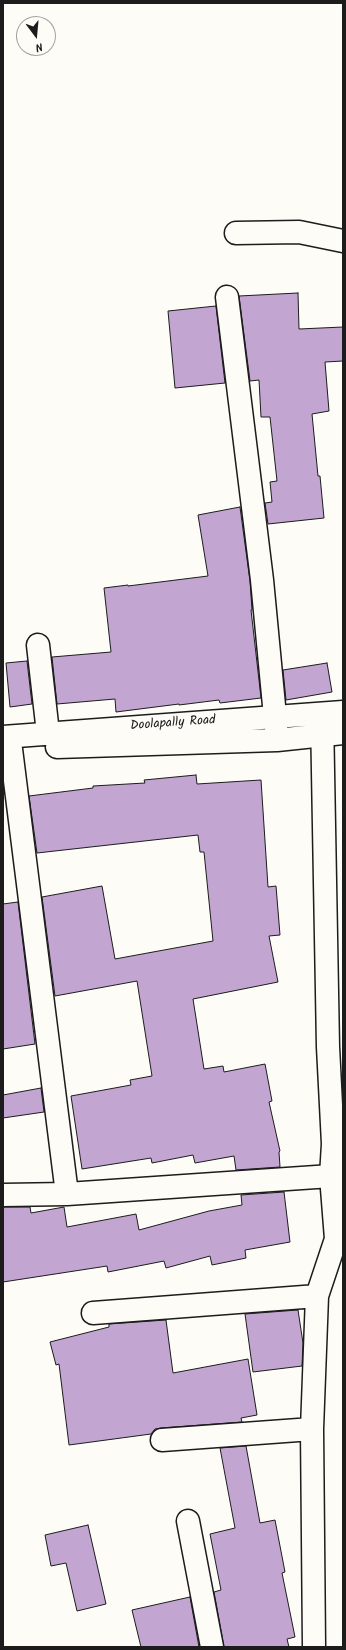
<!DOCTYPE html>
<style>
body{margin:0}
#map{position:relative;width:346px;height:1650px;overflow:hidden;background:#fdfcf7;font-family:Kalam,sans-serif}
canvas{display:block}
.frame{position:absolute;inset:0;border:4px solid #1c1c1c;pointer-events:none}
.north{position:absolute;left:16px;top:16px;width:40px;height:40px;box-sizing:border-box;background:#fdfcf7;border:1px solid #a3a29f;border-radius:50%;rotate:164deg;font-size:11px;font-weight:700;line-height:16px;text-align:center;color:#1c1c1c}
.north::after{content:'';display:block;margin:auto;width:14px;height:18px;background:#1c1c1c;clip-path:polygon(50% 0,100% 100%,50% 72%,0 100%)}
</style>
<div id="map">
<canvas width="346" height="1650"></canvas>
<div class="frame"></div>
<div class="north">N</div>
</div>
<script>
const ctx = document.querySelector('canvas').getContext('2d');
ctx.lineJoin = 'round';
function fill(path, color) { ctx.fillStyle = color; ctx.fill(path, 'evenodd'); }
const poly = rows => new Path2D(rows.map(r => 'M' + r).join(''));
function stroke(path, color, width, dash) { ctx.strokeStyle = color; ctx.lineWidth = width; ctx.lineCap = dash ? 'butt' : 'round'; ctx.setLineDash(dash || []); ctx.stroke(path); }
function label(font, color, halo, rows, align = 'center') {
  ctx.font = font + ' Kalam,sans-serif'; ctx.lineWidth = 3; ctx.setLineDash([]); ctx.textBaseline = 'middle'; ctx.strokeStyle = halo; ctx.fillStyle = color; for (const [text, x, y, turn = 0] of rows) {
    ctx.save(); ctx.translate(x, y); ctx.rotate((+turn || 0) * Math.PI / 180); ctx.textAlign = isNaN(turn) ? turn : align; if (halo) ctx.strokeText(text, 0, 0); ctx.fillText(text, 0, 0); ctx.restore();
  }
}
const building = poly([
 [298,293,299,329,343,327,343,361,325,362,329,411,312,414,318,476,320,476,324,518,268,524,265,503,272,502,270,482,277,481,270,417,261,417,259,380,250,381,239,296,298,293],
 [216,306,225,383,175,388,168,311,216,306],
 [240,507,250,581,252,610,251,610,261,698,220,703,219,700,179,705,179,704,116,712,115,699,57,704,52,657,111,652,104,588,128,585,128,586,208,576,198,515,240,507],
 [27,661,32,704,10,707,6,663,27,661],
 [327,663,332,692,286,700,283,670,327,663],
 [196,775,197,784,261,780,268,887,276,886,280,935,269,936,278,982,193,999,204,1069,223,1066,224,1072,265,1064,272,1101,269,1102,280,1151,279,1152,280,1167,236,1170,234,1156,195,1163,193,1155,152,1163,151,1158,82,1169,71,1096,131,1085,130,1080,152,1076,137,981,55,996,42,897,102,886,115,959,213,941,204,852,200,852,198,835,37,853,29,796,93,788,93,786,145,783,144,780,196,775],
 [18,902,35,1044,3,1049,3,904,18,902],
 [41,1088,44,1112,3,1118,3,1095,41,1088],
 [284,1192,290,1242,245,1250,246,1258,212,1265,210,1256,166,1268,164,1261,108,1272,107,1266,3,1282,3,1207,30,1207,31,1213,64,1207,67,1227,136,1214,139,1230,209,1211,242,1205,241,1195,284,1192],
 [298,1310,303,1343,302,1366,253,1372,245,1314,298,1310],
 [166,1320,173,1373,248,1359,257,1415,241,1418,242,1422,161,1428,155,1429,151,1434,69,1445,59,1364,56,1365,50,1342,109,1327,109,1324,166,1320],
 [246,1446,260,1523,275,1520,285,1572,282,1573,295,1637,287,1639,289,1647,224,1647,214,1592,221,1590,210,1534,235,1528,220,1448,246,1446],
 [88,1525,106,1604,77,1611,66,1563,51,1566,45,1535,88,1525],
 [190,1597,199,1647,141,1647,132,1610,190,1597]
]);
fill(building, '#c2a5d1');
stroke(building, '#1c1c1c', 1);
const minor = poly([
 [236,233,299,232,343,241],
 [227,297,262,580,277,737],
 [38,645,48,733],
 [11,749,67,1194],
 [3,1195,67,1194,331,1176],
 [93,1313,317,1296],
 [162,1440,312,1429],
 [188,1521,212,1647],
 [314,1647,312,1429,317,1296,336,1239,331,1176,333,1144,328,1047,322,716]
]);
const major = poly([
 [3,737,343,712],
 [57,747,277,740,343,733]
]);
stroke(minor, '#1c1c1c', 25);
stroke(major, '#1c1c1c', 25);
stroke(minor, '#fdfcf7', 22);
stroke(major, '#fdfcf7', 22);
label('13px', '#1c1c1c', '#fdfcf7', [
 ["Doolapally Road",173,724,-4]
]);
</script>
